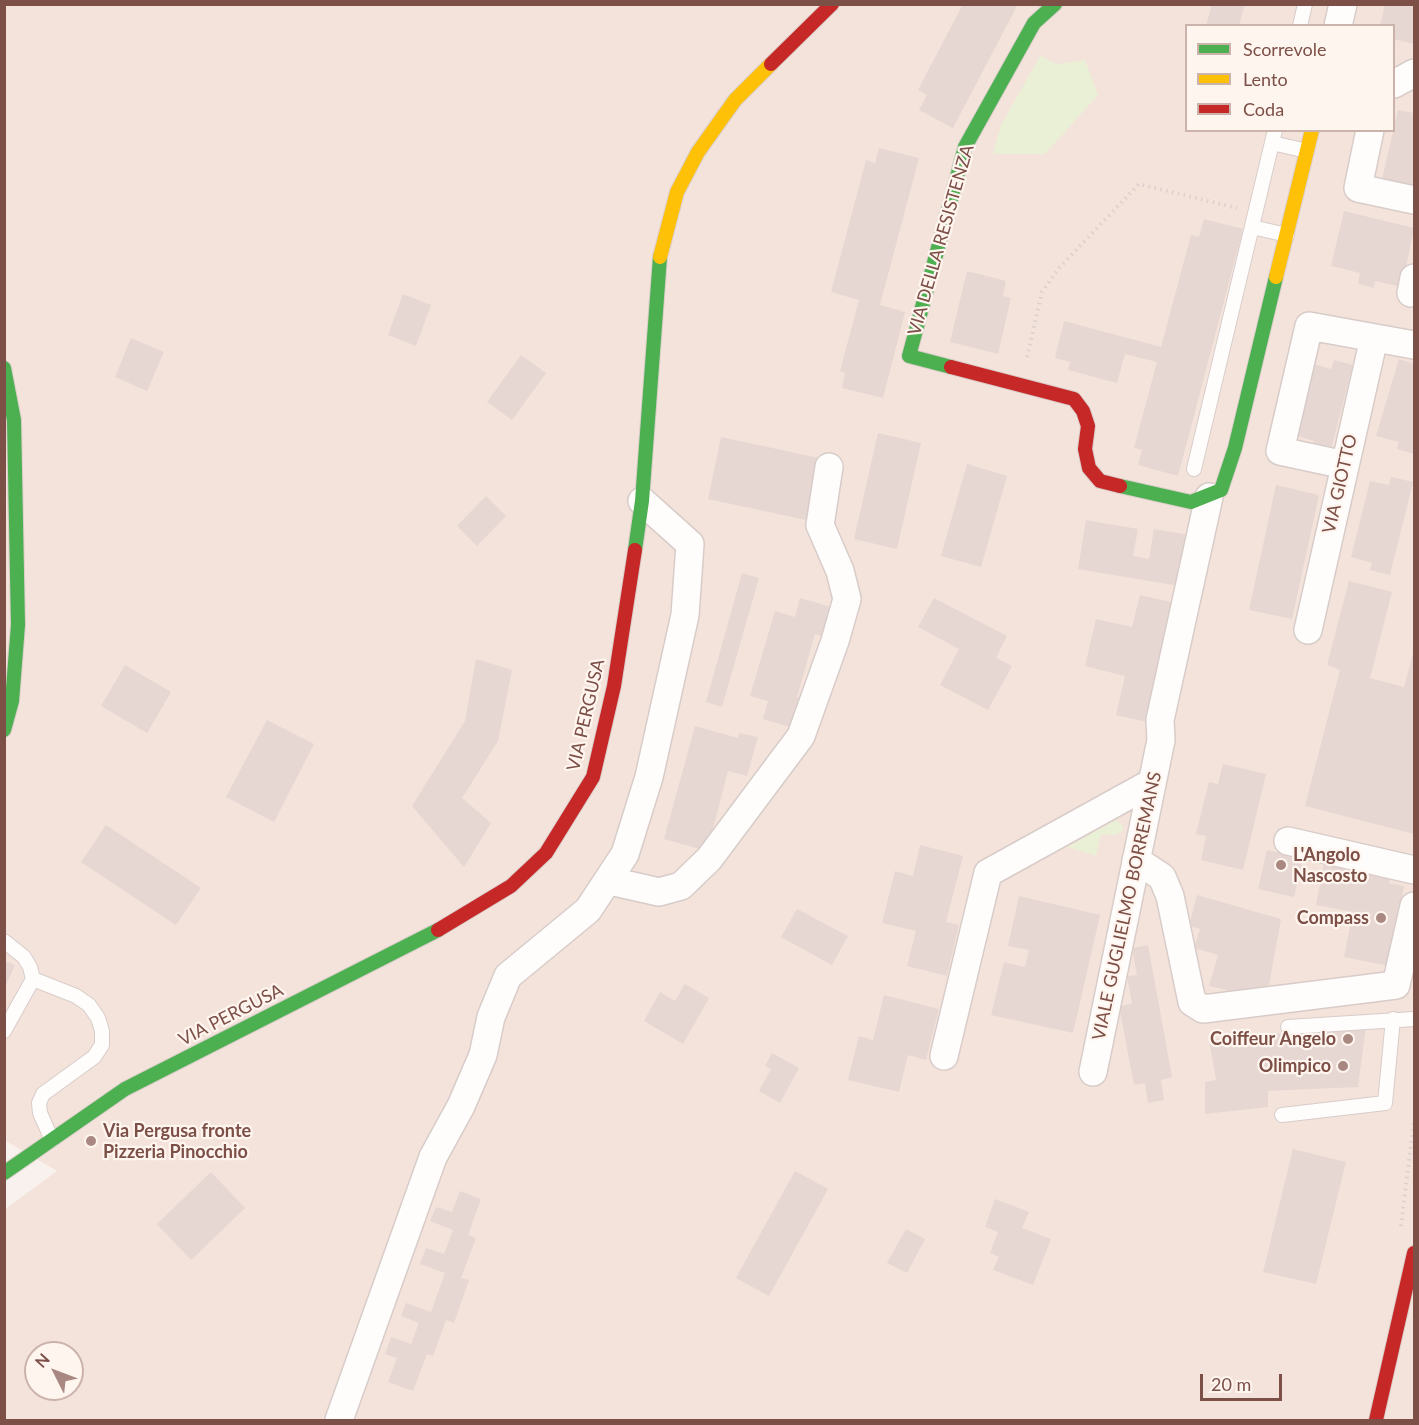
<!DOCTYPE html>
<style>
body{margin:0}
#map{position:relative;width:1419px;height:1425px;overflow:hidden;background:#f9f1ed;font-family:Lato,sans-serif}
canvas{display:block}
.frame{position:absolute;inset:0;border:6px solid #7c4f47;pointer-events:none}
.legend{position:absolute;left:1185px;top:24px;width:210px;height:108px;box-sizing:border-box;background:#fff5ef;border:2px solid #cbb3ac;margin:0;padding:8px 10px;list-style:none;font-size:18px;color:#7c4f47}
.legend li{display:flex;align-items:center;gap:12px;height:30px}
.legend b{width:30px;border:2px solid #cbb3ac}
.north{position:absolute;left:24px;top:1341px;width:60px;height:60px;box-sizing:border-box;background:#fff5ef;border:2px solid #cbb3ac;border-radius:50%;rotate:312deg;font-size:16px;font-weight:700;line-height:24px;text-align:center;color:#7c4f47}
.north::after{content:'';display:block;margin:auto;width:21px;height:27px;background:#a88881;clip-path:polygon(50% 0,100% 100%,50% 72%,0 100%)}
.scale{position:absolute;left:1200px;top:1374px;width:82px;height:27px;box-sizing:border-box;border:3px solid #7c4f47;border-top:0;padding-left:8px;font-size:18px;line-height:21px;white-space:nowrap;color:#7c4f47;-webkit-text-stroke:4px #fff5ef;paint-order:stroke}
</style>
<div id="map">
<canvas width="1419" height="1425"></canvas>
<div class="frame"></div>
<ul class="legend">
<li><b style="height:8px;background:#4caf50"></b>Scorrevole</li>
<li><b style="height:8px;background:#ffc107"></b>Lento</li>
<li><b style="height:8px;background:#c62828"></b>Coda</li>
</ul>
<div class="north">N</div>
<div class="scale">20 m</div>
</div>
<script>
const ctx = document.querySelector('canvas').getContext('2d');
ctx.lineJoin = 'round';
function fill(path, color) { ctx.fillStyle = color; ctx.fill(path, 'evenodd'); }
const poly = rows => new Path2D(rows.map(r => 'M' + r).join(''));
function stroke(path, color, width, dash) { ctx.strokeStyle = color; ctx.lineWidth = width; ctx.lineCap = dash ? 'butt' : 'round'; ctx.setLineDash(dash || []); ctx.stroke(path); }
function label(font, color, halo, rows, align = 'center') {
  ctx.font = font + ' Lato,sans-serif'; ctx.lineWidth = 4.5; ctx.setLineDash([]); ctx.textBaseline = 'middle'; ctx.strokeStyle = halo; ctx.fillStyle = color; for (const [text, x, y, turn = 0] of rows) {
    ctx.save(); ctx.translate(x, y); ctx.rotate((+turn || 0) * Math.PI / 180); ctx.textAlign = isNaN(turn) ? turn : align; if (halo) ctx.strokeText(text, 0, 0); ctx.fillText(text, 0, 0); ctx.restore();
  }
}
fill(poly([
 [5,5,1414,5,1414,1420,5,1420,4,1210,57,1171,4,1140],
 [1186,26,1394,26,1394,130,1186,130],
 [36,1353,72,1353,72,1389,36,1389]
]), '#f4e3db');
fill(poly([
 [1040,56,1057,64,1085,60,1098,95,1045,154,993,154,1001,125],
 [1116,820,1122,825,1123,830,1116,835,1101,834,1096,856,1067,847]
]), '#eaf0d6');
fill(poly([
 [963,4,1018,4,953,128,919,110,927,95,918,90],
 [1212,4,1245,4,1239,26,1206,26],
 [1385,4,1414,4,1414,44,1394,39,1394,26,1380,26],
 [1398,110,1414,113,1414,192,1381,184],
 [879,148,919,158,880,305,905,312,883,398,842,388,845,373,840,371,859,300,831,292,866,160,875,163],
 [1344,211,1414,228,1402,287,1375,281,1374,288,1358,284,1360,273,1331,266],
 [1204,219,1243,229,1178,476,1138,465,1142,450,1134,448,1157,362,1125,354,1117,383,1068,370,1070,362,1055,358,1064,321,1161,347,1191,235,1199,237],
 [967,271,1006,281,1003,296,1011,298,998,354,950,342],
 [403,294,431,305,416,346,388,335],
 [131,338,164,352,147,391,115,377],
 [521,355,546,373,512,420,487,402],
 [1399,359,1414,364,1414,454,1397,449,1399,442,1376,436],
 [1334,360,1353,365,1330,453,1312,448,1314,441,1294,435,1313,364,1331,369],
 [878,433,921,443,897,549,854,539],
 [721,437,819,458,806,520,708,499],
 [967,464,1007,476,981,567,941,556],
 [1391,477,1413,482,1390,575,1370,570,1372,563,1351,557,1370,481,1389,485],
 [1276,485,1319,495,1292,619,1249,610],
 [486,496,506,516,477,546,457,526],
 [1086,520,1138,529,1133,556,1149,559,1154,529,1194,536,1185,587,1078,569],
 [742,573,759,578,722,707,706,702],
 [1349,581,1392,592,1370,678,1404,687,1414,650,1414,834,1305,806,1340,670,1327,665],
 [1140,595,1180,604,1147,722,1116,715,1125,676,1085,666,1096,619,1132,627],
 [800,598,835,608,827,638,815,634,797,697,808,701,800,730,763,719,768,701,750,696,775,611,795,617],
 [934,598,1007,636,996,658,1012,666,988,710,940,685,959,649,918,627],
 [476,659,512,670,498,741,462,798,491,823,464,867,412,806,465,721],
 [125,665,171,692,147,733,101,706],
 [267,720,314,744,274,822,226,797],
 [695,726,738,738,739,733,758,737,747,776,728,771,707,851,664,839],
 [1223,764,1266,774,1243,870,1201,860,1206,836,1196,834,1209,782,1218,784],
 [106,825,201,888,176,925,81,862],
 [920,845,963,856,946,922,959,925,947,976,907,966,916,931,882,923,895,871,913,876],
 [1267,850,1303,858,1294,897,1258,889],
 [1324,863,1391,876,1389,883,1404,886,1389,966,1344,957,1353,912,1316,905],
 [1197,895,1281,919,1269,985,1253,996,1209,986,1218,955,1194,948,1200,929,1189,926],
 [1019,896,1100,915,1073,1033,991,1015,1004,962,1025,967,1029,950,1008,946],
 [797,909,848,936,832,965,781,937],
 [1148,945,1172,1077,1161,1080,1164,1100,1148,1103,1145,1083,1134,1085,1119,1006,1132,1004,1127,976,1137,975,1132,948],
 [4,961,15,965,4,989],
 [685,984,709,998,683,1044,644,1021,660,992,675,1001],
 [884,995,939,1009,926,1060,908,1055,899,1092,848,1080,859,1036,873,1040],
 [1366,1025,1358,1087,1268,1091,1268,1107,1205,1114,1205,1082,1216,1080,1209,1040],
 [772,1053,799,1068,780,1103,759,1091,771,1069,765,1066],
 [1293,1149,1346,1162,1316,1284,1263,1272],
 [795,1171,828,1189,769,1296,736,1278],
 [211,1172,245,1208,191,1260,157,1224],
 [460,1191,481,1199,468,1235,476,1238,461,1278,469,1280,454,1323,446,1320,433,1356,427,1354,413,1391,388,1382,397,1358,385,1354,391,1337,411,1344,419,1323,401,1316,406,1303,431,1312,445,1273,420,1264,426,1248,444,1254,453,1230,430,1221,436,1207,452,1212],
 [995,1199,1029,1212,1022,1228,1051,1239,1033,1285,993,1270,999,1257,990,1253,998,1232,985,1227],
 [906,1229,925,1239,907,1273,887,1263]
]), '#e6d7d3');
const lane = poly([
 [1300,26,1305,4],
 [1272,143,1307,151],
 [1252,227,1287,235],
 [1194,469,1275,130],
 [4,941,24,957,30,967,33,979,4,1031],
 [33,979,76,996,89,1005,98,1018,102,1031,102,1045,94,1057,43,1094,39,1103,40,1113,52,1140],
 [1288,1027,1414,1019],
 [1282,1115,1385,1103,1393,1019]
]);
const street = poly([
 [1338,26,1343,4],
 [1394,84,1414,73],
 [1370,130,1358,188,1414,200],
 [1411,293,1414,278],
 [1345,465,1280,451,1309,326,1414,345],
 [1308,630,1374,338],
 [1288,841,1414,870],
 [1136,860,1162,877,1170,896,1192,1002,1203,1009,1396,985,1414,906],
 [610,881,659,892,681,886,709,859,801,736,835,641,847,599,840,571,820,525,829,467],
 [944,1056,988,873,1151,783],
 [1093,1072,1161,740,1160,720,1209,497],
 [339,1420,433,1157,461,1106,483,1055,491,1017,508,976,588,910,625,854,649,777,685,615,690,544,642,501]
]);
const fast = poly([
 [951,367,909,356,965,147,1034,23,1055,4],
 [4,368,14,420,18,625,12,701,4,730],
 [1120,486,1191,502,1221,490,1235,448,1276,277],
 [635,550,642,501,660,257],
 [4,1173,125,1089,438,930]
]);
const slow = poly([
 [660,257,677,192,698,152,735,100,771,64],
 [1276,277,1312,130]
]);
const jam = poly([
 [771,64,832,4],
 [951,367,1074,399,1083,411,1088,426,1085,449,1089,468,1100,481,1120,486],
 [438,930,511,886,546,853,593,777,614,686,635,550],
 [1376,1420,1414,1253]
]);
stroke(lane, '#d8ccc9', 16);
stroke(street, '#d8ccc9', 30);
stroke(fast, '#daceca', 16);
stroke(slow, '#daceca', 16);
stroke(jam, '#daceca', 16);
stroke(poly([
 [1027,357,1042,292,1059,268,1139,184,1237,208],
 [1401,1226,1414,1120]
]), '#dcd0cd', 4, [1.5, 4.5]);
stroke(lane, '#fefdfc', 14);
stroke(street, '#fefdfc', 27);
stroke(fast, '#4caf50', 14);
stroke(slow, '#ffc107', 14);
stroke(jam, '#c62828', 14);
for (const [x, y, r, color] of [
 [1281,865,6,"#a88881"],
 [1381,918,6,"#a88881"],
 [1348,1039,6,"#a88881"],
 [1343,1066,6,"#a88881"],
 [91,1141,6,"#a88881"]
]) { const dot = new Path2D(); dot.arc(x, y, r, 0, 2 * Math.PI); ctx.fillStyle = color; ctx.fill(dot); stroke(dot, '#fff5ef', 2); }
label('18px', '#7c4f47', '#fff5ef', [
 ["VIA DELLA RESISTENZA",941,240,-74],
 ["VIA GIOTTO",1340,484,-77],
 ["VIA PERGUSA",586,715,-77],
 ["VIALE GUGLIELMO BORREMANS",1127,906,-78],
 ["VIA PERGUSA",231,1015,-27]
]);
label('bold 18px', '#7c4f47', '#fff5ef', [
 ["L'Angolo",1293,855,"left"],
 ["Nascosto",1293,876,"left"],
 ["Compass",1369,918],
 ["Coiffeur Angelo",1336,1039],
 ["Olimpico",1331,1066],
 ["Via Pergusa fronte",103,1131,"left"],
 ["Pizzeria Pinocchio",103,1152,"left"]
], 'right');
</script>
